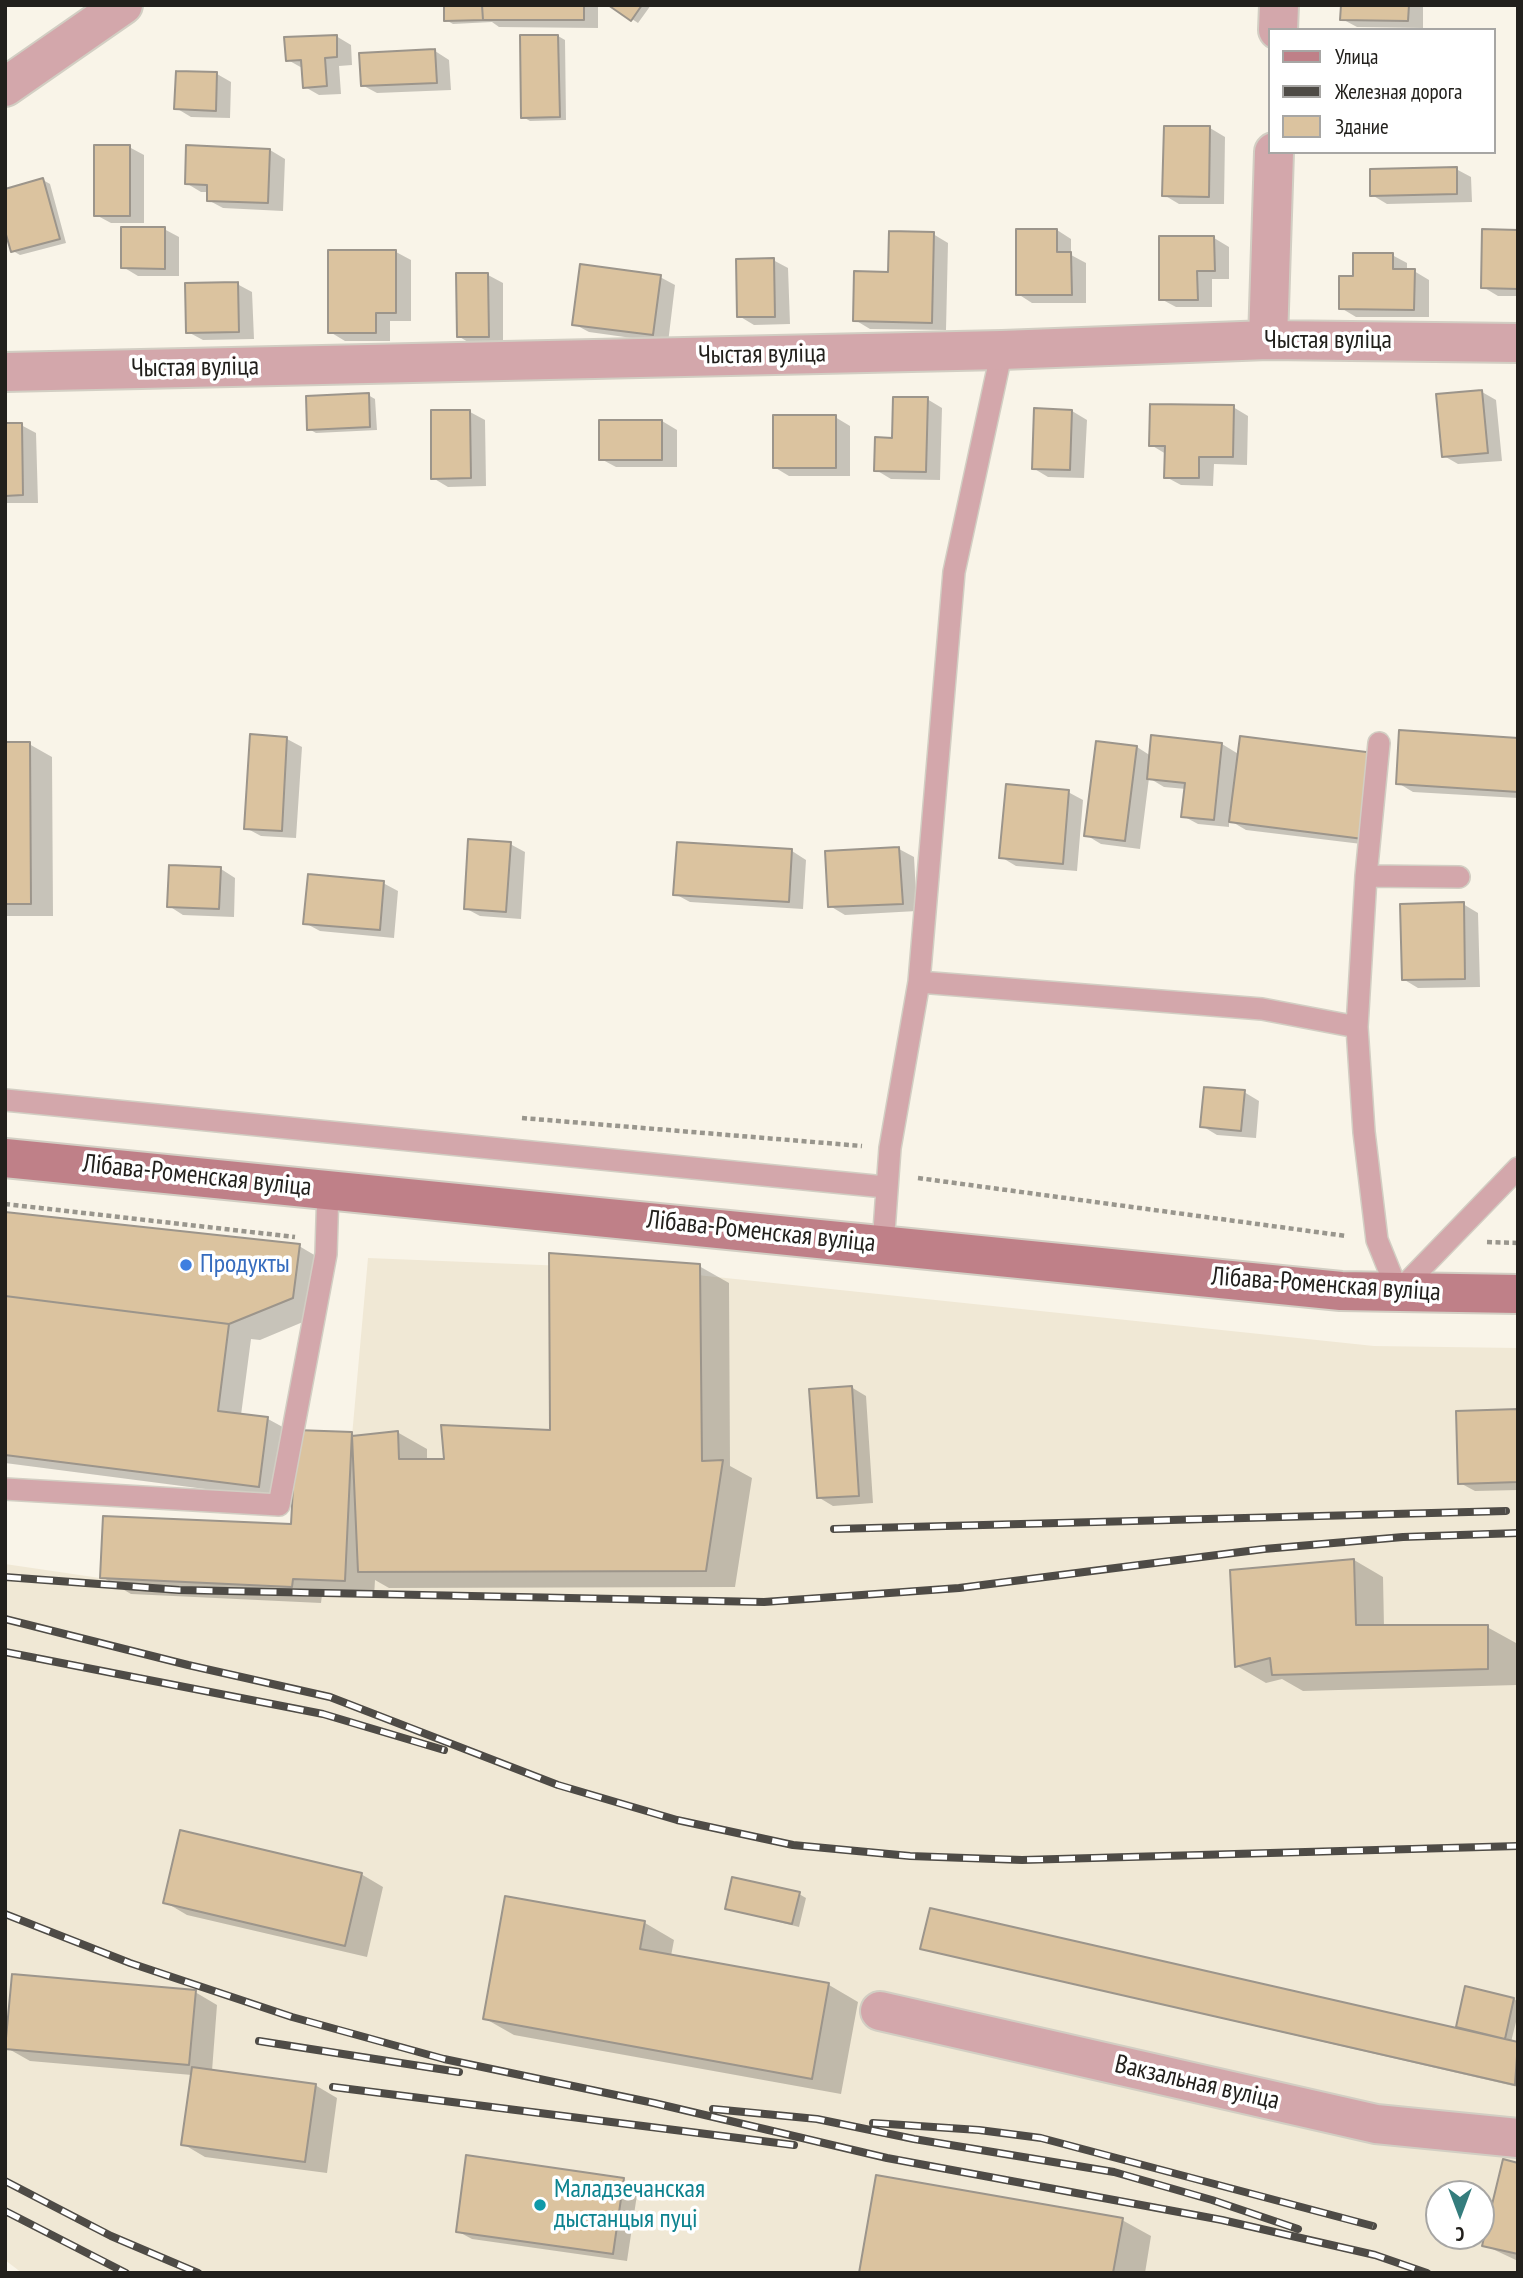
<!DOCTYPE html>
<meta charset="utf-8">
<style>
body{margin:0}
#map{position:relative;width:1523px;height:2278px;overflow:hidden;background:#f9f4e8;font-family:"PT Sans Narrow",sans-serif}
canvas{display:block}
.frame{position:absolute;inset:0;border:7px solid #22201c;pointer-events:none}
.legend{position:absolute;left:1268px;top:28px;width:228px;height:126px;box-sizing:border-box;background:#fff;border:2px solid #a7a6a4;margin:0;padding:9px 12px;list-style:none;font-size:21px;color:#22201c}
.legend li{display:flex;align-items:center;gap:14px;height:35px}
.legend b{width:35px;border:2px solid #a7a6a4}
.north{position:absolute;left:1425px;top:2180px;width:70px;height:70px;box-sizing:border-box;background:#fff;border:2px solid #a7a6a4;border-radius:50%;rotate:180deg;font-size:19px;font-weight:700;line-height:28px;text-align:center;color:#22201c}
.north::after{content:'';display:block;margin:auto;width:24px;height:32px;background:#347d7d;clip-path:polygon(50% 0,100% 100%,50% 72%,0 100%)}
</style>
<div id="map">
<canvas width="1523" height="2278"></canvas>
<div class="frame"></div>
<ul class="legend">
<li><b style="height:9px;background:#bf8088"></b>Улица</li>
<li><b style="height:9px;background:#4e4b46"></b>Железная дорога</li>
<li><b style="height:19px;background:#dbc39f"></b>Здание</li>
</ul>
<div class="north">С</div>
</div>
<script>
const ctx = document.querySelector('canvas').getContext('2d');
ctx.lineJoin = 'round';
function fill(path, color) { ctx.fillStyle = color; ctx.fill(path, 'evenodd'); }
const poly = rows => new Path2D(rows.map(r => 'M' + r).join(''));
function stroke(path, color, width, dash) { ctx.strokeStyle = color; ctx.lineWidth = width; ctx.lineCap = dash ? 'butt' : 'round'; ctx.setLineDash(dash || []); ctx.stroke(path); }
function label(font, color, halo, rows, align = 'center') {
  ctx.font = font + ' "PT Sans Narrow",sans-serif'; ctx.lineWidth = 7; ctx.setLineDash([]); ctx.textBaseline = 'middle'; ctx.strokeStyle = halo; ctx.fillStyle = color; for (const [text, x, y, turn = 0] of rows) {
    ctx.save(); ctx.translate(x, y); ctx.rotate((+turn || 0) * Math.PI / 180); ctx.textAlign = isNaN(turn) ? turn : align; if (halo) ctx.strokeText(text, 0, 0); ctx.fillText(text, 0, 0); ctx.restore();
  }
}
fill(poly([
 [368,1258,640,1269,1374,1346,1518,1348,1518,2273,22,2273,5,2260,5,1564,100,1578,292,1587,293,1579,345,1581,352,1436],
 [1439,2194,1481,2194,1481,2236,1439,2236]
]), '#f0e8d5');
fill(poly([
 [445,5,598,5,598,28,499,27,492,22,453,24,446,20],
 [611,5,651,5,638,23],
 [1342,5,1423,5,1423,28,1357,27,1342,19],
 [336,36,351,45,352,65,339,66,341,94,319,95,305,87,304,69,288,60],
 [558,36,565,40,566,120,530,121,523,117],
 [435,51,449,60,451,90,377,93,362,85],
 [217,74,231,82,230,118,191,117,176,108],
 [1210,128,1225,137,1224,204,1179,204,1164,195],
 [129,147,144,155,144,223,111,223,96,215],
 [270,150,285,159,283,211,223,208,208,200,209,192,201,192,186,183],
 [1349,152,1403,152,1403,153,1351,153],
 [1456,169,1471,177,1472,202,1387,204,1372,195],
 [43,180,50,184,66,243,20,255,13,251],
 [164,229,179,237,179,276,138,276,123,267],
 [1057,230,1071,239,1071,255,1086,263,1086,303,1032,303,1018,294],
 [1518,231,1518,296,1498,296,1483,287],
 [933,234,948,243,946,330,870,329,855,320,890,274],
 [1214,238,1229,247,1229,279,1212,279,1212,307,1176,307,1161,299],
 [396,252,411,260,411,321,390,321,390,341,345,341,330,332],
 [1392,255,1407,263,1407,271,1414,271,1429,280,1429,317,1356,317,1341,308,1355,278],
 [773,260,788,268,790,324,754,325,739,316],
 [488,275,503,283,503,345,473,345,458,336],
 [660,277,675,285,668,343,589,332,574,324],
 [237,284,252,292,254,339,203,340,188,332],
 [1482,392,1496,400,1502,461,1458,464,1444,456],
 [368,395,375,399,377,430,316,433,309,429],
 [927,399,942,408,940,480,891,479,876,470,894,440],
 [1233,407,1248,416,1247,465,1214,464,1213,486,1181,485,1166,477,1166,454,1151,445],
 [1072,411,1087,420,1084,478,1048,477,1033,468],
 [470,412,485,420,486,486,448,487,433,478],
 [835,417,850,426,850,476,789,476,774,467],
 [662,421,677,430,677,467,616,467,601,459],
 [5,425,21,425,36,433,38,503,5,503],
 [287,739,302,747,296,838,261,836,246,828],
 [1518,739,1518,798,1413,792,1398,783],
 [1098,743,1137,747,1151,756,1222,744,1240,755,1373,755,1388,763,1378,846,1246,830,1229,820,1229,827,1198,824,1183,816,1186,789,1164,787,1149,778,1140,849,1101,844,1086,835],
 [5,744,29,744,52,757,53,916,5,916],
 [1068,792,1083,800,1077,871,1016,866,1001,857],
 [510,844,525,852,521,919,480,916,465,908],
 [899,849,914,857,917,911,845,915,830,906],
 [792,851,806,860,803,909,690,902,675,894],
 [221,869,235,878,234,917,183,915,169,906],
 [383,883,398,891,394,938,320,931,305,923],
 [1463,904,1478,913,1480,987,1418,988,1403,979],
 [1244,1092,1259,1101,1256,1138,1217,1135,1202,1126],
 [5,1213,299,1246,328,1263,322,1314,260,1340,251,1339,241,1415,268,1419,290,1431,282,1499,5,1463],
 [699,1266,729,1283,730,1466,752,1478,735,1587,389,1588,375,1580,374,1597,322,1595,321,1603,131,1594,102,1577,293,1526,352,1434,357,1437,397,1432,427,1449,427,1461,446,1461,552,1432],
 [851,1387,866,1396,873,1503,833,1506,818,1497],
 [1518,1411,1518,1490,1475,1491,1460,1483],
 [1354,1560,1383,1577,1384,1627,1487,1627,1516,1643,1517,1685,1303,1691,1282,1679,1266,1683,1237,1666],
 [361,1874,383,1887,367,1957,187,1915,165,1902],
 [799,1894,806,1898,799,1927,727,1909],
 [506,1898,645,1923,674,1940,671,1956,829,1985,858,2002,841,2094,514,2035,484,2018],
 [922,1949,1457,2030,1467,1988,1514,1999,1518,2002,1518,2014,1511,2042,1518,2044,1518,2087],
 [195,1992,217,2005,212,2071,315,2085,337,2098,327,2173,205,2157,183,2144,192,2075,30,2061,7,2048],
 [1518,2164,1518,2261,1484,2245],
 [623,2180,638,2188,627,2261,472,2239,457,2231],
 [1122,2220,1151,2236,1145,2273,861,2273]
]), '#0003');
const building = poly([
 [444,5,482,5,483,20,444,21,444,5],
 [482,5,584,5,584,20,483,20,482,5],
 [608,5,642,5,631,21,608,5],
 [1341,5,1409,5,1408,21,1340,20,1341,5],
 [337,35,337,57,325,58,327,86,303,88,301,60,286,61,284,37,337,35],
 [520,35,558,35,560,117,521,118,520,35],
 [435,49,437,83,361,86,359,53,435,49],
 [176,71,217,72,216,111,174,109,176,71],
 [1164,126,1210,126,1209,197,1162,196,1164,126],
 [94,145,130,145,130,216,94,216,94,145],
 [186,145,270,149,268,203,207,201,207,185,185,184,186,145],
 [1457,167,1457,194,1370,196,1370,169,1457,167],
 [43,178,60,239,11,252,5,231,5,189,43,178],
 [121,227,165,227,165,269,121,268,121,227],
 [1016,229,1057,229,1057,252,1071,252,1072,295,1016,295,1016,229],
 [1482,229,1518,230,1518,289,1481,288,1482,229],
 [889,231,934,232,932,323,853,321,854,271,888,272,889,231],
 [1159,236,1214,236,1215,271,1197,271,1198,300,1159,300,1159,236],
 [328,250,396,250,396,313,376,313,376,333,328,333,328,250],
 [1353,253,1393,253,1393,269,1415,269,1414,310,1339,309,1339,276,1353,276,1353,253],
 [774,258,775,317,737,317,736,259,774,258],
 [580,264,661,275,653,335,572,325,580,264],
 [456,273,488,273,489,337,457,337,456,273],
 [238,282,239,332,186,333,185,283,238,282],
 [1482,390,1488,453,1442,457,1436,394,1482,390],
 [369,393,370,427,307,430,306,396,369,393],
 [893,397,928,397,926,472,874,471,875,437,892,438,893,397],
 [1150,404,1234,405,1233,457,1199,457,1199,478,1164,478,1165,446,1149,446,1150,404],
 [1034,408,1072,410,1070,470,1032,469,1034,408],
 [431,410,470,410,471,478,431,479,431,410],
 [773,415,836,415,836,468,773,468,773,415],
 [599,420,662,420,662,460,599,460,599,420],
 [5,423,22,423,23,495,5,496,5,423],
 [1399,730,1518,738,1518,792,1396,784,1399,730],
 [250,734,287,737,282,831,244,829,250,734],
 [1151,735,1222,743,1214,820,1181,817,1185,783,1147,779,1151,735],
 [1240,736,1374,753,1363,839,1229,822,1240,736],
 [1096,741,1137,746,1125,841,1084,836,1096,741],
 [5,742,30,742,31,904,5,904,5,742],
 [1006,784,1069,790,1063,864,999,858,1006,784],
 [468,839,511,842,506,912,464,909,468,839],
 [677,842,792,849,789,902,673,895,677,842],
 [899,847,903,904,828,907,825,851,899,847],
 [169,865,221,867,219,909,167,907,169,865],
 [308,874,384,881,380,930,303,924,308,874],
 [1464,902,1465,979,1402,980,1400,904,1464,902],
 [1204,1087,1245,1090,1241,1131,1200,1127,1204,1087],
 [5,1212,300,1244,293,1298,229,1324,5,1296,5,1212],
 [549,1253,700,1264,702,1461,723,1460,706,1571,358,1572,352,1436,398,1431,399,1459,444,1459,441,1425,550,1430,549,1253],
 [5,1296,229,1324,218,1411,268,1417,259,1487,5,1455,5,1296],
 [852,1386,859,1496,817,1498,809,1389,852,1386],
 [1518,1409,1518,1482,1458,1484,1456,1411,1518,1409],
 [296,1430,352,1432,345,1581,293,1579,292,1587,100,1578,103,1516,291,1524,296,1430],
 [1354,1559,1356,1625,1488,1625,1488,1669,1272,1675,1270,1658,1235,1667,1230,1570,1354,1559],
 [180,1830,362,1873,345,1946,163,1903,180,1830],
 [732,1877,800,1892,792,1924,725,1909,732,1877],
 [505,1896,645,1921,640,1949,829,1983,812,2079,483,2019,505,1896],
 [930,1908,1518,2042,1515,2085,920,1949,930,1908],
 [12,1974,196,1990,189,2065,5,2049,12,1974],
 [1465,1986,1514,1998,1505,2039,1456,2027,1465,1986],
 [192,2067,316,2084,305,2162,181,2145,192,2067],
 [466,2155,624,2178,613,2254,456,2232,466,2155],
 [1503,2159,1518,2163,1518,2254,1482,2246,1503,2159],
 [876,2175,1123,2218,1113,2273,859,2273,876,2175]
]);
fill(building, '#dbc39f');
stroke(building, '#9c958b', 2);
const service = poly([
 [1379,743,1366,876,1357,1027,1364,1132,1377,1240,1398,1292,1518,1168],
 [1366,876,1459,877],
 [919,982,1262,1009,1357,1027],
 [5,1100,885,1187],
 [883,1245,890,1148,919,982,954,572,1002,350],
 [5,1489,279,1505,326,1254,328,1189]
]);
const minor = poly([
 [1278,30,1279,5],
 [5,87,123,5],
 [1268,340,1274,152],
 [5,372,1002,350,1268,340,1518,343],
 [880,2011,1376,2124,1518,2138]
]);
const secondary = poly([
 [5,1158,1341,1291,1518,1294]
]);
stroke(service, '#d2cec3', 24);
stroke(minor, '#d2cec3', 42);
stroke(secondary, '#d2cec3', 42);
stroke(poly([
 [522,1118,862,1146],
 [918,1178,1346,1236],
 [5,1204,295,1237],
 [1487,1242,1518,1243]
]), '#99968d', 4.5, [5, 3.5]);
stroke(service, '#d3a7ab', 21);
stroke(minor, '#d3a7ab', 38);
stroke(secondary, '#bf8088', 38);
const rail = poly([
 [834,1529,1506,1511],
 [5,1577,179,1590,764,1602,959,1588,1264,1549,1403,1537,1518,1533],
 [5,1619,188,1665,330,1697,558,1785,677,1820,793,1845,910,1856,1022,1860,1518,1846],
 [5,1652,323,1714,444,1750],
 [5,1914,130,1963,292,2017,444,2059,654,2103,887,2158,1222,2220,1375,2255,1427,2273],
 [259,2041,459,2072],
 [333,2087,794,2145],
 [713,2109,817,2119,914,2139,1114,2172,1212,2200,1298,2229],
 [873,2123,979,2130,1041,2138,1373,2226],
 [5,2181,111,2236,198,2273],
 [5,2211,126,2273]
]);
stroke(rail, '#4e4b46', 8);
stroke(rail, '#fff', 5, [16]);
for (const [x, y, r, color] of [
 [186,1265,7,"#3f7fe0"],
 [540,2205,7,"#0f9aa8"]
]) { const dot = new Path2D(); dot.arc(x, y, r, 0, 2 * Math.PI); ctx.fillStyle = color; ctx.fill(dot); stroke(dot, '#fff', 2.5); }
label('26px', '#22201c', '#fff', [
 ["Чыстая вуліца",1328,341],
 ["Чыстая вуліца",762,355,-1],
 ["Чыстая вуліца",195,368,-1],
 ["Лібава-Роменская вуліца",197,1176,6],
 ["Лібава-Роменская вуліца",761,1232,6],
 ["Лібава-Роменская вуліца",1326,1285,4],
 ["Вакзальная вуліца",1197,2083,13]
]);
label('26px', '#366cbe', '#fff', [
 ["Продукты",200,1265]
], 'left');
label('26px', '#0d838f', '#fff', [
 ["Маладзечанская",554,2190],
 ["дыстанцыя пуці",554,2220]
], 'left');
</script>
